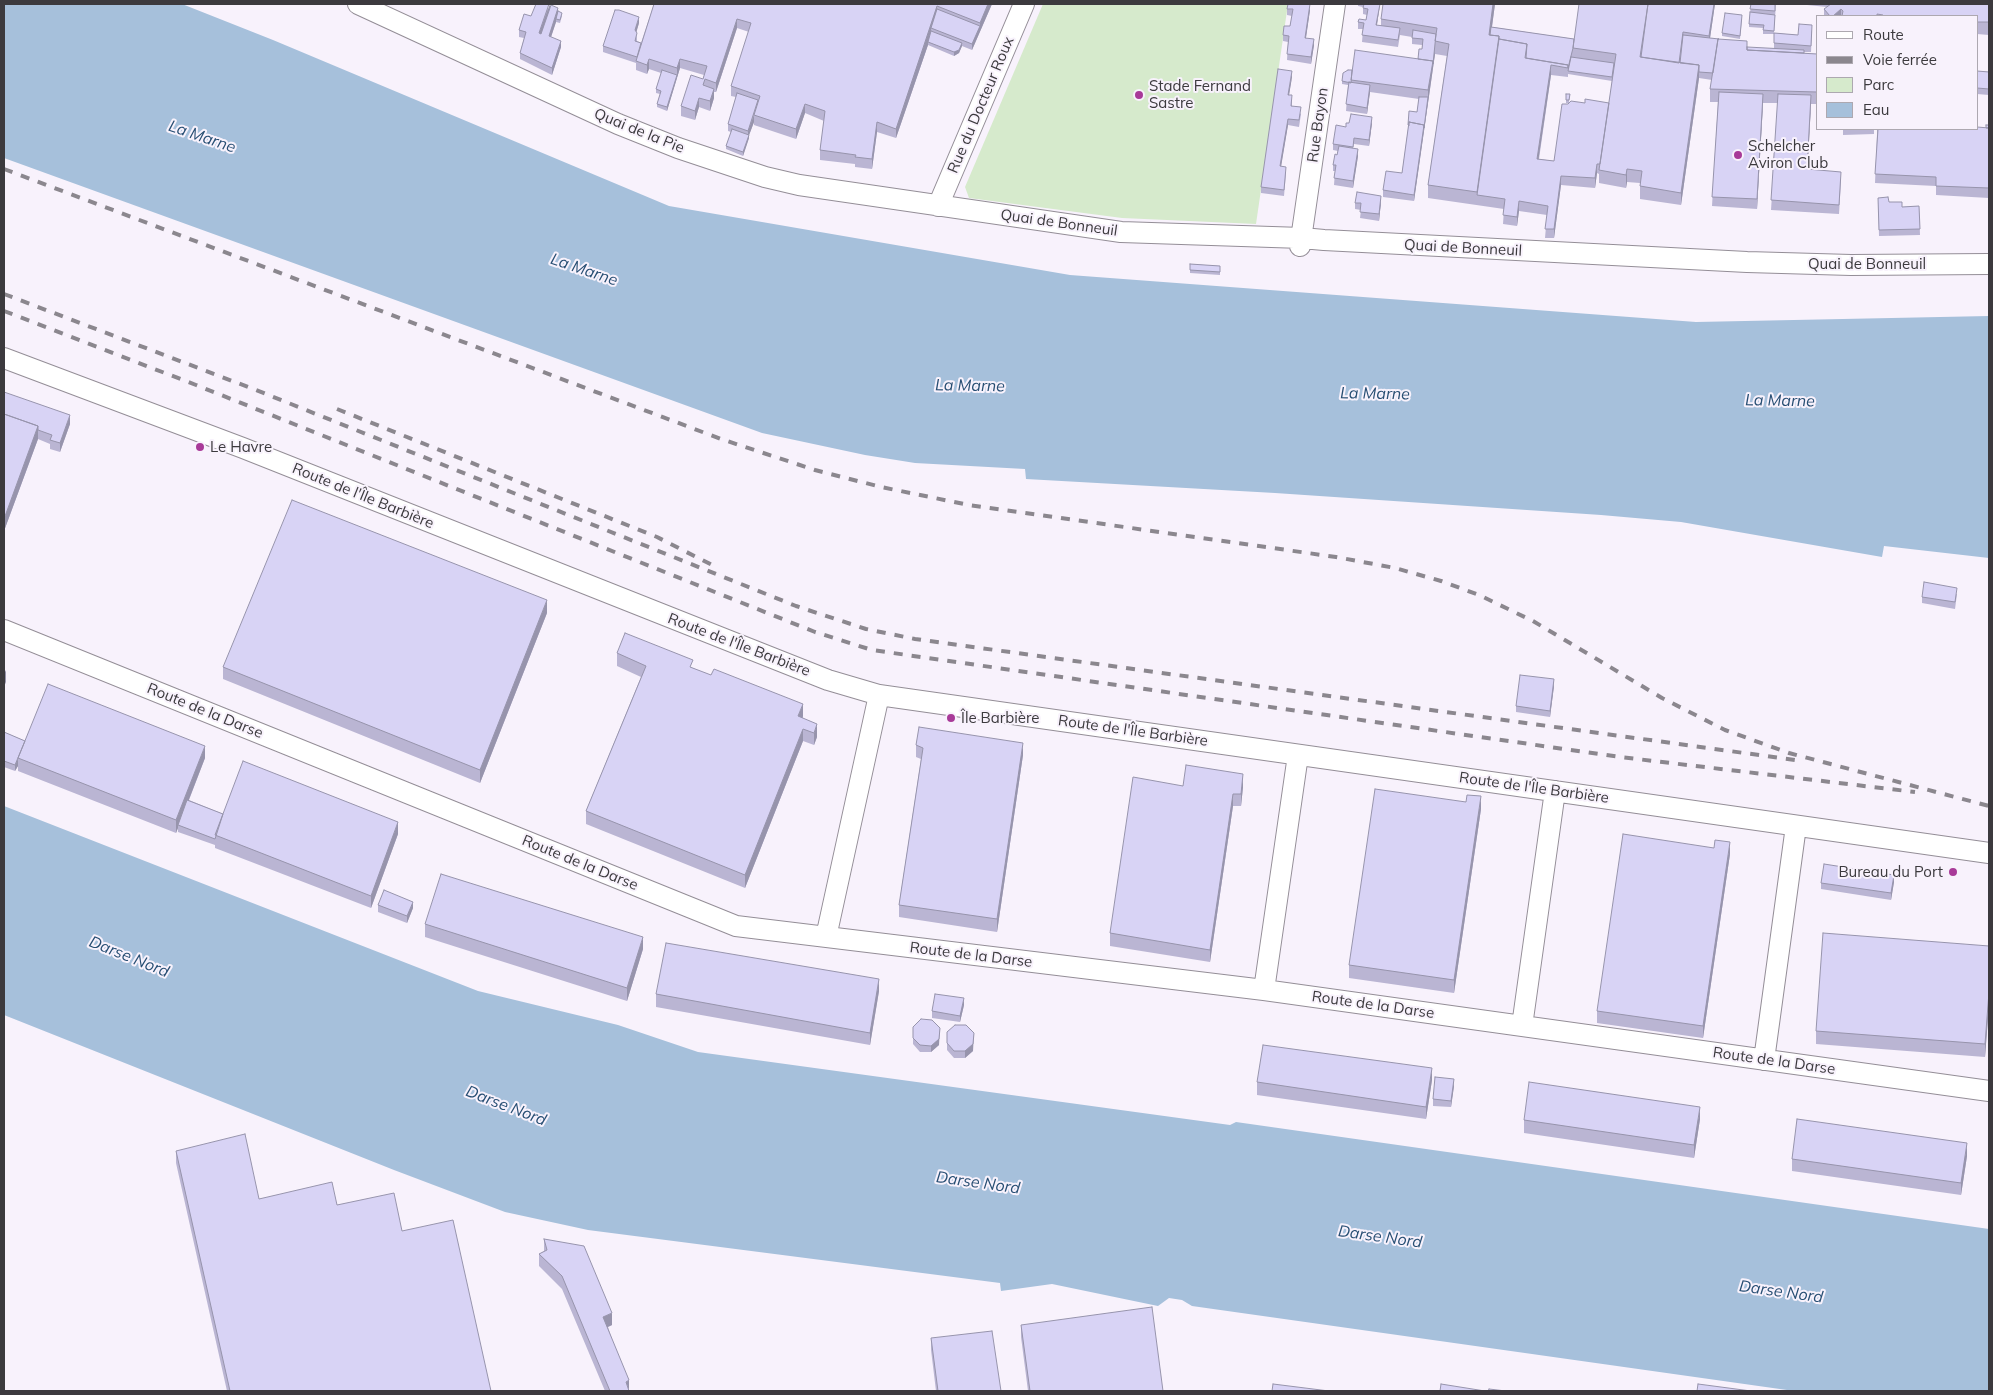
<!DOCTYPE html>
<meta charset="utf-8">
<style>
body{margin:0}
#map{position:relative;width:1993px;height:1395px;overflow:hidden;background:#f8f2fc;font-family:Mulish,sans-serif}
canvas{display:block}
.frame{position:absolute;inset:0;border:5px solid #3c3a3e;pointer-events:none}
.legend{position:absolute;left:1816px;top:15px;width:162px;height:115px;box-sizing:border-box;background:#f8f2fc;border:1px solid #ada8b0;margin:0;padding:6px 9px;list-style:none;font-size:15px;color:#3c3a3e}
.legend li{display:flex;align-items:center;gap:10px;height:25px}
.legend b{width:25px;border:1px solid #ada8b0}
</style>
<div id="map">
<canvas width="1993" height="1395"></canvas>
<div class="frame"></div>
<ul class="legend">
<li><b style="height:6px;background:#fff"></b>Route</li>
<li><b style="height:6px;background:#8b878e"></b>Voie ferrée</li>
<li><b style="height:14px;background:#d6eacc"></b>Parc</li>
<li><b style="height:14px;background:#a6c0db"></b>Eau</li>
</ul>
</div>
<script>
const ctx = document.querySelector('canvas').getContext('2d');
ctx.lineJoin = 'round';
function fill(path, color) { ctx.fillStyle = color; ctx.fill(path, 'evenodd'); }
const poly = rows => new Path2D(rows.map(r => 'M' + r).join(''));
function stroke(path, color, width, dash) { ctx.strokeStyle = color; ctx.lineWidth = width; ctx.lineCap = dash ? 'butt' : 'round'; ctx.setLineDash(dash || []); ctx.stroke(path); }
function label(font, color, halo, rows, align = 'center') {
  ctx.font = font + ' Mulish,sans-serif'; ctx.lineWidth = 4; ctx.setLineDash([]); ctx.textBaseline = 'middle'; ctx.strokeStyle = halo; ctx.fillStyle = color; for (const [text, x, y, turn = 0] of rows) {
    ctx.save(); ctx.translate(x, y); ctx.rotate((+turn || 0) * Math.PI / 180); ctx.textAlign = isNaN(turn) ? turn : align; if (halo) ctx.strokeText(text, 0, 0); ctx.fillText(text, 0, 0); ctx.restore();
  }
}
fill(poly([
 [1043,4,1288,4,1256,224,1122,218,969,198,965,187]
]), '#d6eacc');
fill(poly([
 [4,4,182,4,273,40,669,206,1070,275,1696,322,1989,316,1989,558,1884,546,1882,557,1681,522,1601,515,1275,493,1026,479,1025,469,915,463,865,455,762,433,4,158],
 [4,806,478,991,618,1025,698,1052,1230,1125,1236,1122,1989,1229,1989,1391,1794,1391,1192,1306,1182,1300,1169,1298,1158,1306,1052,1284,1001,1291,1000,1283,588,1230,505,1212,394,1170,4,1015]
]), '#a6c0db');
const minor = poly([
 [358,4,618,124,678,148,765,177,799,185,1121,232,1302,238,1324,240,1747,262,1851,265,1989,264],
 [938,206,1024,4],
 [1300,246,1335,4],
 [4,358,243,448,828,680,879,695,1989,853],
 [4,630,736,926,1264,990,1989,1091],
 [826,937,879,695],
 [1264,990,1298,755],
 [1522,1026,1555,791],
 [1764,1060,1796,826]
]);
stroke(minor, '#948e97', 22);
stroke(minor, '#fff', 20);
stroke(poly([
 [4,169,721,439,815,470,881,487,969,505,1336,557,1395,568,1441,581,1479,595,1533,621,1662,698,1725,730,1789,753,1989,806],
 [4,294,256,390,796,606,866,629,915,639,1795,760],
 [4,311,196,385,815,632,872,650,1620,757,1915,792],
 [337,409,657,537,718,568]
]), '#8b878e', 4, [9, 9]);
fill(poly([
 [654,4,992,4,972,50,962,46,959,53,954,56,928,45,896,138,877,132,872,169,855,167,855,164,820,160,820,150,824,121,805,113,796,139,754,125,754,122,749,135,749,138,743,156,726,149,726,146,731,132,728,131,728,124,736,97,731,96,731,86,749,32,737,28,716,92,714,92,714,98,710,111,699,107,695,120,681,116,681,106,703,79,704,75,680,68,667,111,657,107,657,104,660,94,656,93,656,89,661,73,649,69,647,74,636,70,636,63,603,52,603,46,639,23,636,32,637,39,637,41,641,43],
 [1358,4,1380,4,1377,25,1381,26,1381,19,1495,4,1492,27,1574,39,1715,4,1710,38,1747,50,1774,48,1774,34,1763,34,1763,28,1749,27,1749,24,1751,4,1776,4,1775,18,1774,33,1798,35,1812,31,1811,52,1804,52,1804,53,1817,54,1817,104,1811,104,1807,169,1841,181,1839,214,1771,210,1778,103,1763,103,1757,209,1712,206,1718,102,1710,102,1710,89,1712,80,1699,78,1681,205,1640,199,1640,183,1627,182,1626,188,1599,183,1599,174,1597,173,1595,188,1561,185,1554,238,1545,238,1547,215,1519,211,1517,226,1503,224,1504,209,1428,198,1428,185,1447,56,1435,54,1414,201,1383,197,1383,190,1402,173,1408,129,1408,125,1417,112,1419,99,1370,92,1367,114,1346,111,1348,85,1342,84,1342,81,1352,70,1418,59,1422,49,1422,45,1412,44,1412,37,1400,35,1398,47,1362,42,1363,29,1358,29,1358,22,1366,20,1367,15,1363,14,1363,7,1358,6],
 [1568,74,1612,81,1609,103,1569,103,1570,94,1566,94,1566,103,1569,103,1568,104,1554,161,1539,159,1551,75,1568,77],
 [1807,4,1989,4,1989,35,1977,34,1977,16,1824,16,1824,9,1827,7,1807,5],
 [550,8,558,11,562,16,560,23,556,22,551,37,561,47,552,75,520,59,520,53,524,38,519,37,519,30,531,16],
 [1287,9,1310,10,1306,38,1314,45,1311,64,1287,60,1288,42,1283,41,1283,35,1290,26,1292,16,1287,15],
 [1742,19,1740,39,1722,36,1722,33],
 [1977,71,1989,72,1989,95,1977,94],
 [1292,77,1289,95,1292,102,1292,106,1301,114,1299,127,1288,125,1281,166,1286,173,1284,196,1261,193,1261,187],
 [1372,123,1369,146,1354,144,1353,149,1358,156,1353,188,1334,185,1335,171,1333,171,1333,165,1337,155,1338,151,1333,150,1333,144,1346,127],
 [1989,125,1989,198,1936,195,1936,186,1875,183,1877,134,1877,130,1874,130,1874,134,1843,135,1843,129,1977,129,1986,128],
 [1878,198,1902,207,1919,206,1920,235,1879,236],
 [1381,202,1379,221,1360,218,1361,210,1355,209,1355,203],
 [1190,264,1220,266,1220,275,1190,273],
 [4,392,70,424,60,452,50,449,50,444,38,439,4,531],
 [1957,594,1955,609,1922,603,1922,597],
 [547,613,480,783,223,679,223,667],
 [617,653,693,668,803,716,803,718,817,737,814,745,803,741,745,888,586,824,586,811,641,677,617,666],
 [1554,686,1550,717,1516,712,1516,706],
 [4,732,25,741,205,758,189,800,223,814,398,834,371,908,215,848,215,844,215,845,178,832,178,828,176,833,18,771,18,766,15,771,4,767],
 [916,745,1023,755,997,932,899,917,899,905,921,759,916,757],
 [1183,786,1243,787,1241,806,1233,806,1210,962,1110,946,1110,933],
 [1481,809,1454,993,1349,978,1349,965],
 [1730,854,1703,1038,1597,1023,1597,1011],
 [1894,882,1891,900,1821,889,1821,883],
 [378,905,413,908,407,923,378,912],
 [425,924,643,949,627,1001,425,937],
 [1989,946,1989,1005,1985,1057,1816,1044,1816,1031],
 [879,991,870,1045,656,1007,656,994],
 [964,1005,960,1022,932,1018,932,1011],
 [913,1027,939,1045,931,1052,920,1052,913,1044],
 [947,1032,973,1051,965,1058,954,1058,947,1050],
 [1432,1080,1426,1119,1257,1095,1257,1082],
 [1454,1086,1451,1107,1433,1106,1433,1099],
 [1700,1119,1694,1158,1524,1133,1524,1120],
 [176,1151,259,1199,337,1205,402,1231,491,1391,227,1391,176,1163],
 [1967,1156,1961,1195,1792,1171,1792,1159],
 [544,1239,612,1325,608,1327,629,1391,605,1391,562,1289,539,1266,539,1254,544,1251],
 [1021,1325,1163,1391,1028,1391,1021,1337],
 [931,1338,1001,1391,936,1391,931,1350]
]), '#bab5d3');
fill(poly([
 [550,4,550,9,539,40,539,33],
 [988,4,992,4,972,50,972,44,980,26,980,23],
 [1310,4,1310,10,1305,44,1305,38],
 [1380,4,1376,31,1376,25],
 [1493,4,1495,4,1490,41,1489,35],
 [1714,4,1715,4,1709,45,1709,36],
 [937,6,937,15,931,28,931,34,928,42,928,45,896,138,896,129],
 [558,8,558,15,556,19,556,22,549,43,549,36],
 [1841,9,1841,16,1833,16],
 [639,17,639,23,635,37,635,30],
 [737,19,737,28,716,92,716,83],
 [1314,39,1314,45,1311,64,1311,57],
 [561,41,561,47,552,75,552,68],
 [962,43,962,46,959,53,954,56,954,52],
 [1435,49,1435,54,1414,201,1414,195,1428,97,1428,90],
 [649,59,649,69,647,74,647,65],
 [680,59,680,68,667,111,667,107,677,75,677,68],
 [1551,65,1551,75,1537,169,1537,159],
 [1699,65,1699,78,1681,205,1681,193],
 [1292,71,1292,77,1288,101,1288,95],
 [1370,85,1370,92,1367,114,1367,108],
 [714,89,714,98,710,111,710,101],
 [1763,94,1763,104,1757,209,1757,199],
 [1811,95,1811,104,1807,179,1807,169],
 [699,98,699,107,695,120,695,111],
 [805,104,805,113,796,139,796,129],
 [754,115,754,122,748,138,748,131],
 [1372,117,1372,123,1369,146,1369,140],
 [1288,119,1288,125,1280,173,1280,166],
 [877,122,877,132,872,169,872,159],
 [749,135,749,138,743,156,743,152],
 [1358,149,1358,156,1353,188,1353,181],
 [1597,164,1597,173,1595,188,1595,178],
 [1627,169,1627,182,1626,188,1626,175],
 [1561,176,1561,185,1554,238,1554,229],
 [1381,196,1381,202,1379,221,1379,214],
 [1519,201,1519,211,1517,226,1517,217],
 [70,415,70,424,60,452,60,443],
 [38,426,38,439,4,531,4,519],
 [547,600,547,613,480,783,480,770],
 [6,670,6,682,4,687,4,674],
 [1554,679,1554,686,1550,717,1550,711],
 [803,704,803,716,798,729,798,716],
 [817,724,817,737,814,745,814,733],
 [803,729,803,741,745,888,745,875],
 [1023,743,1023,755,997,932,997,919],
 [205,746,205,758,179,825,178,825,178,828,176,833,176,820],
 [18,759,18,766,15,771,15,765],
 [1243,774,1243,787,1241,806,1241,794],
 [1233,794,1233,806,1210,962,1210,950],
 [1481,796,1481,809,1454,993,1454,980],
 [398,822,398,834,371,908,371,896],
 [1730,842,1730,854,1703,1038,1703,1026],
 [1894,875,1894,882,1891,900,1891,893],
 [413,902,413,908,407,923,407,916],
 [643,937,643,949,627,1001,627,988],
 [879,979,879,991,870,1045,870,1033],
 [1989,992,1989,1005,1985,1057,1985,1044],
 [964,998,964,1005,960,1022,960,1016],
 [940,1028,939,1045,931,1052,931,1046],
 [974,1033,973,1051,965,1058,965,1051],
 [1432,1068,1432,1080,1426,1119,1426,1107],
 [1454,1079,1454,1086,1451,1107,1451,1101],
 [1700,1107,1700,1119,1694,1158,1694,1145],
 [1967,1143,1967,1156,1961,1195,1961,1183],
 [612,1313,612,1325,603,1329,603,1317],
 [629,1380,629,1391,626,1382]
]), '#9794ac');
const building = poly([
 [536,4,549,4,539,33,541,34,551,5,558,8,549,36,561,41,552,68,520,53,526,32,519,30,524,14,531,16,536,4],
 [654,4,988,4,980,23,937,6,896,129,877,122,872,159,855,157,856,155,820,150,825,111,805,104,796,129,754,115,760,96,731,86,751,23,737,19,716,83,705,79,703,85,714,89,710,101,699,98,695,111,681,106,691,75,703,79,707,66,680,59,677,68,649,59,647,65,636,61,654,4],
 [1288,4,1310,4,1305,38,1314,39,1311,57,1287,54,1289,36,1283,35,1284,26,1290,26,1293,9,1287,9,1288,4],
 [1364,4,1380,4,1376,25,1400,28,1398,40,1362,35,1364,23,1358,22,1359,19,1366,20,1368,9,1363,8,1364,4],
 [1383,4,1493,4,1489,35,1499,36,1477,192,1428,185,1449,44,1435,41,1437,28,1381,19,1383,4],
 [1579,4,1648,4,1640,57,1699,65,1681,193,1640,186,1642,171,1627,169,1626,175,1599,170,1616,54,1573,48,1579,4],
 [1648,4,1714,4,1709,36,1683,32,1679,63,1641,57,1648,4],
 [1751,4,1775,4,1775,11,1750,9,1751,4],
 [1831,4,1989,4,1989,22,1977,22,1977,16,1883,16,1883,15,1877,14,1877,16,1842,16,1843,11,1841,9,1833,16,1830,16,1824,9,1831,4],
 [937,9,980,26,972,44,931,28,937,9],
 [615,10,619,10,639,17,635,30,637,33,635,41,641,43,637,57,603,46,615,10],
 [558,11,562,13,560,20,556,19,558,11],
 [1750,12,1775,15,1774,31,1763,30,1764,25,1749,24,1750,12],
 [1725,13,1742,15,1740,36,1722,33,1725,13],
 [1799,24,1812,25,1811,46,1774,43,1774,33,1798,35,1799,24],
 [1491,27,1574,39,1573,48,1568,68,1568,65,1526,58,1527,44,1499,39,1499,36,1490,35,1491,27],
 [1413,30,1436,34,1433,64,1433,61,1418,59,1419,49,1422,49,1423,39,1412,38,1413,30],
 [931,31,962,43,959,50,954,52,928,42,931,31],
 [1683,35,1719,39,1718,39,1713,73,1699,72,1699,65,1680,63,1683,35],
 [1499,39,1527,44,1525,58,1568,65,1568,68,1551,65,1537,159,1554,161,1562,104,1568,104,1571,101,1585,103,1585,99,1609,103,1600,164,1597,164,1595,178,1561,176,1554,229,1545,229,1548,206,1519,201,1517,217,1503,215,1505,199,1477,195,1499,39],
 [1718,39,1747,41,1747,50,1817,54,1817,92,1710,89,1718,39],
 [1747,47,1804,50,1804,53,1747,50,1747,47],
 [1355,50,1433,61,1428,90,1351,80,1355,50],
 [1571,57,1614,63,1612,77,1568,71,1571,57],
 [1278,69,1292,71,1288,95,1292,95,1291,106,1301,107,1299,120,1288,119,1280,166,1286,167,1284,190,1261,187,1278,69],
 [662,70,677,75,667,107,657,104,661,91,656,89,662,70],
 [1348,70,1352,70,1351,83,1342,81,1343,73,1348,70],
 [1977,71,1989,72,1989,89,1977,88,1977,71],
 [1349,82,1370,85,1367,108,1346,104,1349,82],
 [1719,92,1763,94,1757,199,1712,197,1719,92],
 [737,93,758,100,748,131,728,124,737,93],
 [1566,94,1570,94,1569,100,1566,100,1566,94],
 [1778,94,1811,95,1807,169,1841,172,1839,205,1771,200,1778,94],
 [1419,97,1428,97,1424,128,1424,125,1409,122,1409,126,1408,125,1409,111,1417,112,1419,97],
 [1351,114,1372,117,1369,140,1354,138,1353,147,1333,144,1336,125,1346,127,1346,123,1349,123,1351,114],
 [1409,122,1424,125,1414,195,1383,190,1386,171,1402,173,1409,122],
 [1986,125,1989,125,1989,128,1986,128,1986,125],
 [1977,127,1989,128,1989,188,1936,186,1936,177,1875,174,1878,129,1977,129,1977,127],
 [732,129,749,135,743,152,726,146,732,129],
 [1339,146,1358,149,1353,181,1334,178,1336,165,1333,165,1335,154,1337,155,1339,146],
 [1357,192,1381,196,1379,214,1360,212,1361,203,1355,203,1357,192],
 [1888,197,1889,202,1902,202,1902,207,1919,206,1920,229,1879,230,1878,198,1888,197],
 [1190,264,1220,266,1220,272,1190,270,1190,264],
 [4,392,70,415,60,443,50,440,52,435,38,430,38,426,4,414,4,392],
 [4,414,38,426,4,519,4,414],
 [292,500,547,600,480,770,223,667,292,500],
 [1924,582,1957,588,1955,602,1922,597,1924,582],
 [625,633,693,660,690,667,711,675,714,669,803,704,798,716,817,724,814,733,803,729,745,875,586,811,646,666,617,653,625,633],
 [1520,675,1554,679,1550,711,1516,706,1520,675],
 [48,684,205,746,176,820,18,758,48,684],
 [919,727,1023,743,997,919,899,905,923,748,916,745,919,727],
 [4,732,25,741,15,765,4,761,4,732],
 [243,761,398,822,371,896,215,835,243,761],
 [1186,765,1243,774,1241,794,1233,794,1210,950,1110,933,1133,777,1183,786,1186,765],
 [1375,789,1466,802,1467,795,1481,796,1454,980,1349,965,1375,789],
 [187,800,223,814,215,839,178,825,187,800],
 [1623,834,1714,848,1715,840,1730,842,1703,1026,1597,1011,1623,834],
 [1824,864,1894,875,1891,893,1821,883,1824,864],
 [441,874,643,937,627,988,425,924,441,874],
 [384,890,413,902,407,916,378,905,384,890],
 [1823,933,1989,946,1989,992,1985,1044,1816,1031,1823,933],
 [666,943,879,979,870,1033,656,994,666,943],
 [935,994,964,998,960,1016,932,1011,935,994],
 [921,1019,932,1020,940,1028,939,1039,931,1046,920,1045,913,1038,913,1027,921,1019],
 [955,1025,966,1025,974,1033,973,1044,965,1051,954,1051,947,1043,947,1032,955,1025],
 [1263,1045,1432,1068,1426,1107,1257,1082,1263,1045],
 [1435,1077,1454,1079,1451,1101,1433,1099,1435,1077],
 [1529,1082,1700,1107,1694,1145,1524,1120,1529,1082],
 [1797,1119,1967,1143,1961,1183,1792,1159,1797,1119],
 [245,1134,259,1199,332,1182,337,1205,394,1193,402,1231,453,1220,491,1391,230,1391,176,1151,245,1134],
 [544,1239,584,1246,612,1313,603,1317,629,1380,626,1382,629,1391,610,1391,562,1276,539,1254,547,1250,544,1239],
 [1152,1307,1163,1391,1030,1391,1021,1325,1152,1307],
 [992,1331,1001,1391,938,1391,931,1338,992,1331],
 [1273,1384,1329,1391,1272,1391,1273,1384],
 [1441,1384,1485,1391,1440,1391,1441,1384],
 [1698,1384,1751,1391,1697,1391,1698,1384],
 [1489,1389,1506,1391,1488,1391,1489,1389]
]);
fill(building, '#d8d3f5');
stroke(building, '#9794ac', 1);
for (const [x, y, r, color] of [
 [1139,95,5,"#a83a98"],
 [1738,155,5,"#a83a98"],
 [200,447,5,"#a83a98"],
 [951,718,5,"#a83a98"],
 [1953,872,5,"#a83a98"]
]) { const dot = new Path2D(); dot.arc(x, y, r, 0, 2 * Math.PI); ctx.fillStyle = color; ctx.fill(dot); stroke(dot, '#f8f2fc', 2); }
label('15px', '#3c3a3e', '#f8f2fc', [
 ["Stade Fernand",1149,86],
 ["Sastre",1149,103],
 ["Schelcher",1748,146],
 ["Aviron Club",1748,163],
 ["Le Havre",210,447],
 ["Île Barbière",961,718],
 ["Bureau du Port",1943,872,"right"]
], 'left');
label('15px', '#3c3a3e', '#f8f2fc', [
 ["Rue du Docteur Roux",981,105,-67],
 ["Rue Bayon",1318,125,-82],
 ["Quai de la Pie",639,131,22],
 ["Quai de Bonneuil",1059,223,8],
 ["Quai de Bonneuil",1463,248,3],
 ["Quai de Bonneuil",1867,264],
 ["Route de l'Île Barbière",363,496,22],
 ["Route de l'Île Barbière",739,645,21],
 ["Route de la Darse",205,711,22],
 ["Route de l'Île Barbière",1133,731,8],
 ["Route de l'Île Barbière",1534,788,8],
 ["Route de la Darse",580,863,22],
 ["Route de la Darse",971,955,7],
 ["Route de la Darse",1373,1005,8],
 ["Route de la Darse",1774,1061,8]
]);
label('italic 16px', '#274e73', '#f8f2fc', [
 ["La Marne",202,137,19],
 ["La Marne",584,270,19],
 ["La Marne",970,386,1],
 ["La Marne",1375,394,1],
 ["La Marne",1780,401,1],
 ["Darse Nord",129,957,22],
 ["Darse Nord",506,1106,21],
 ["Darse Nord",978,1183,8],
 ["Darse Nord",1380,1237,8],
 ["Darse Nord",1781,1292,8]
]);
</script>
